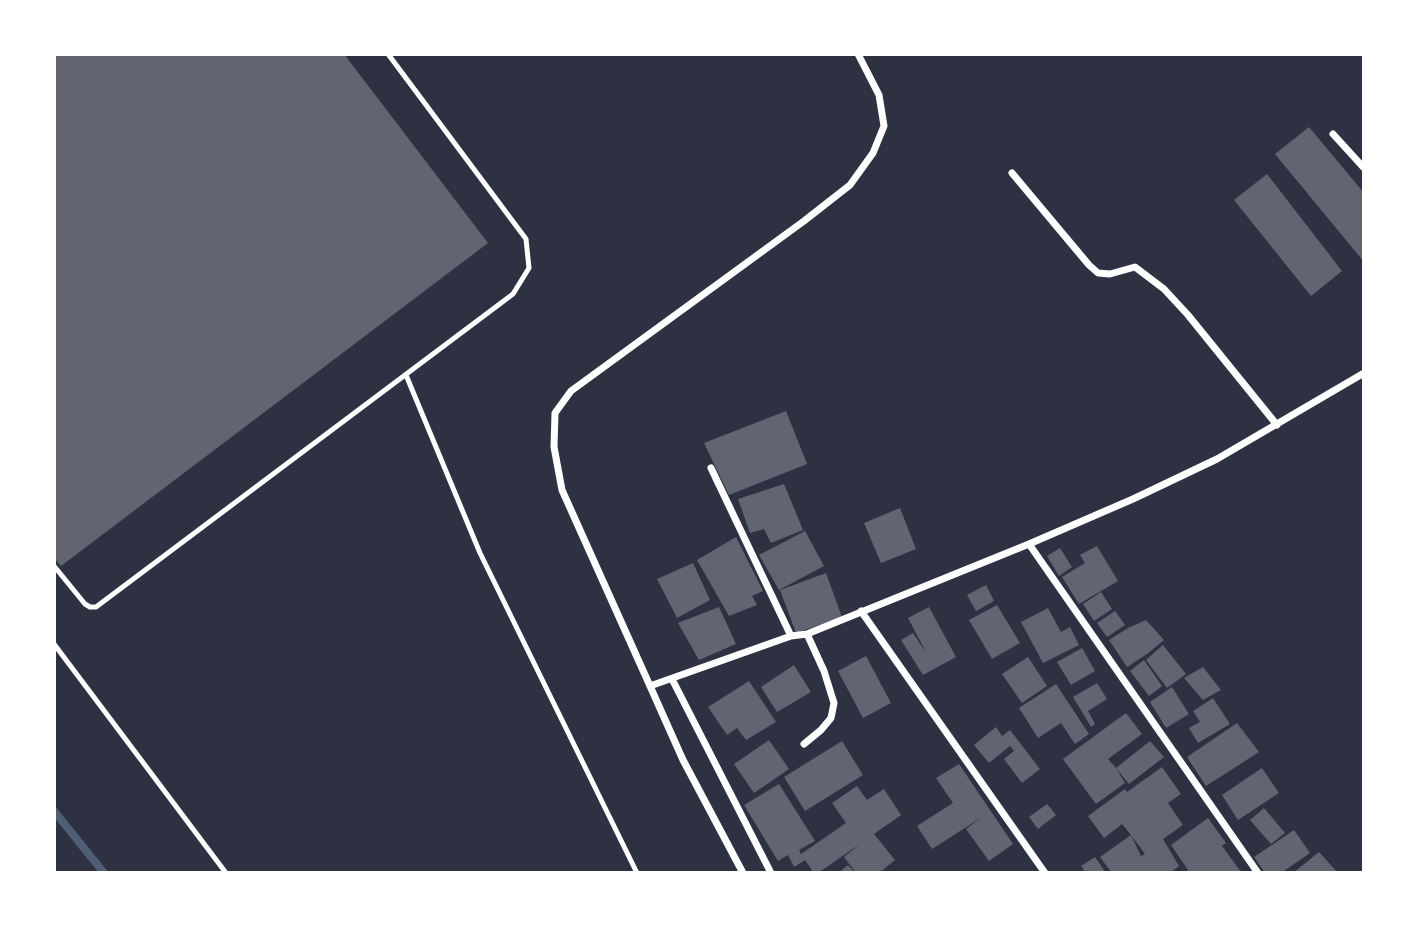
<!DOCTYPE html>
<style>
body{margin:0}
#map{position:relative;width:1418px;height:927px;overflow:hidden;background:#2d3142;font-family:Poppins,sans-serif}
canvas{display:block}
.frame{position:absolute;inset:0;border:56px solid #fff;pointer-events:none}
</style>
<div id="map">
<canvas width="1418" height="927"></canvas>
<div class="frame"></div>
</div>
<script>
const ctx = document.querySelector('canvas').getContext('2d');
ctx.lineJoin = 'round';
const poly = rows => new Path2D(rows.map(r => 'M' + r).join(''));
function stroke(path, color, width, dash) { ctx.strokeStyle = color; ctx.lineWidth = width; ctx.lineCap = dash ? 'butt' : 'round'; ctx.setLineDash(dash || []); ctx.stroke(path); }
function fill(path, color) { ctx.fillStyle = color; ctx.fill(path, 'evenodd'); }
stroke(poly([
 [54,811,104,873]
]), '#4f5d75', 8);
fill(poly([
 [54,54,344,54,488,243,61,566,54,558],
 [1309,127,1364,193,1364,262,1275,154],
 [1267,174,1342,271,1311,296,1234,200],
 [786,411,807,464,729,495,704,443],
 [784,484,803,530,771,543,764,529,750,533,738,499],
 [900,508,916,549,881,563,864,523],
 [805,531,824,566,779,590,759,555],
 [736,537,763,591,752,596,757,605,729,616,697,560],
 [1097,546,1118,581,1079,604,1062,577,1085,563,1080,555],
 [1060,548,1072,567,1059,576,1047,556],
 [693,563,710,600,677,618,657,579],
 [826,573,842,617,796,633,780,590],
 [986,585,994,601,976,611,967,595],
 [1101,592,1112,609,1094,621,1083,604],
 [997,605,1020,643,992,659,969,620],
 [719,607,736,644,699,660,678,623],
 [929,607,956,657,923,675,901,640,913,633,927,654,908,618],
 [1048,608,1061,632,1070,627,1079,645,1043,663,1021,622],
 [1115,611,1125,625,1107,637,1097,623],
 [1146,620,1164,640,1147,654,1127,667,1109,640,1128,628],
 [1163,645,1186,674,1167,688,1146,660],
 [1082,648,1095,671,1071,685,1057,662],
 [866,656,891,703,863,718,838,671],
 [1028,657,1047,686,1022,703,1002,674],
 [1144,660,1162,686,1149,696,1130,671],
 [794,665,811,692,777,712,761,687],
 [1203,667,1221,690,1203,700,1184,678],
 [749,681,776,722,746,740,737,728,727,735,708,707],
 [1097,683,1107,699,1088,711,1095,724,1091,727,1073,697],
 [1056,684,1089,734,1075,744,1061,723,1038,738,1019,708],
 [1172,687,1189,714,1166,728,1150,702],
 [1213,698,1230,724,1198,743,1189,728,1200,722,1193,711],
 [1126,713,1142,734,1108,759,1116,768,1125,783,1096,804,1063,759],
 [1237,723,1259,752,1206,786,1187,757],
 [996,727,1002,736,1010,730,1040,769,1022,783,1004,759,1014,751,1010,746,989,763,974,745],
 [769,740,789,769,754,793,734,764],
 [842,741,863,775,805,811,784,777],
 [1150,741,1164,757,1129,784,1116,768],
 [959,764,1013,844,989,861,966,829,982,817,932,849,917,826,953,803,936,778],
 [1162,767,1181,794,1168,803,1183,825,1163,839,1179,866,1170,873,1112,873,1100,857,1131,835,1122,824,1104,838,1088,816,1125,789,1127,792],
 [1131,835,1145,854,1141,856],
 [1262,768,1279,793,1238,820,1222,795],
 [779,784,815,841,799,850,801,854,846,823,832,803,857,786,867,800,884,789,901,815,874,834,895,860,879,873,856,873,844,857,860,844,818,873,814,873,805,860,794,867,788,855,778,861,744,805],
 [1047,804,1056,815,1038,829,1029,817],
 [1264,808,1285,833,1271,844,1250,820],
 [1208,818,1226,843,1222,846,1241,872,1239,873,1181,873,1188,870,1171,845],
 [1294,830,1310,853,1281,873,1265,873,1254,857],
 [1319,852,1338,873,1293,873],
 [1095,857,1106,873,1086,873,1081,866],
 [848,865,855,873,838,873]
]), '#626471');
stroke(poly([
 [406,375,480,553,637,873],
 [54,566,85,604,90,607,96,607,513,294,529,268,526,239,388,54],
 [54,644,226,873]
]), '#fff', 5);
stroke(poly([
 [858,54,879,95,884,126,873,153,850,185,804,221,571,391,555,413,554,447,562,490,650,686,791,636,807,634,1029,544,1133,499,1217,459,1364,373],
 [1333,134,1364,168],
 [1012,173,1089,265,1098,273,1110,274,1135,267,1164,289,1188,315,1277,425],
 [711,468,791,636],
 [1029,544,1258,873],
 [861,611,1045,873],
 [672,679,771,873],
 [650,686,683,760,743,873],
 [804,744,821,730,831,718,834,703,824,671,807,634]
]), '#fff', 7);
</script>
